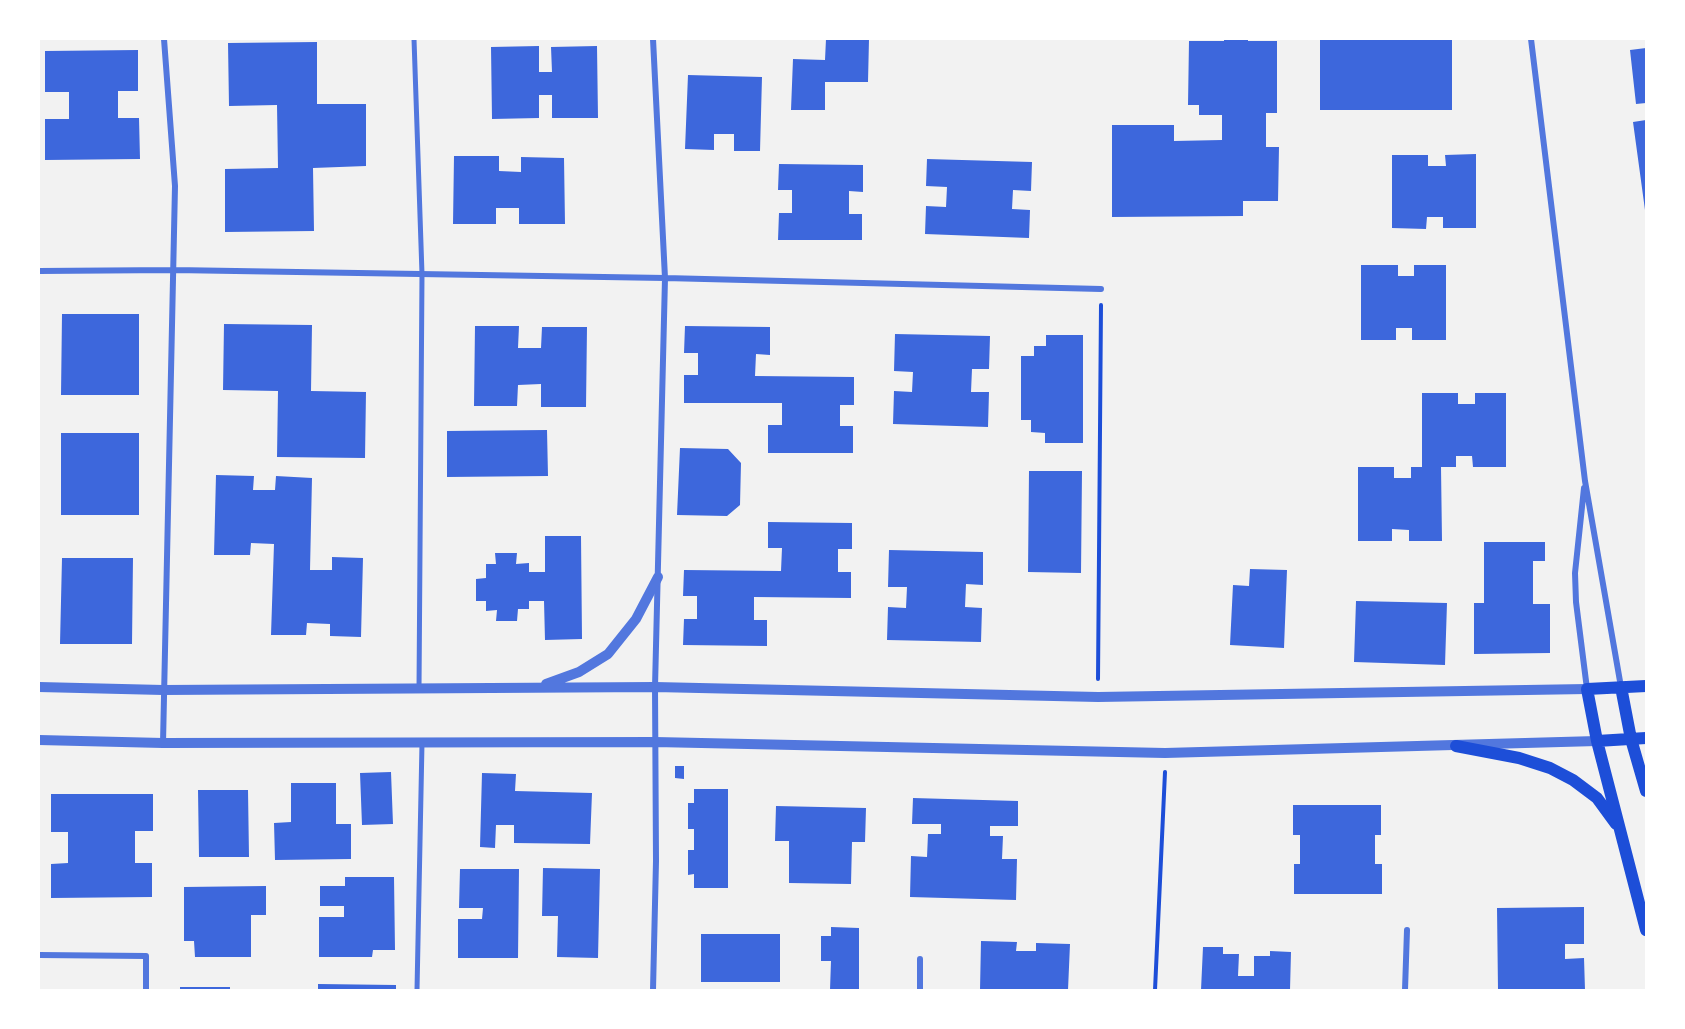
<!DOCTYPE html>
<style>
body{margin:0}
#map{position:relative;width:1685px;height:1029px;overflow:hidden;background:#f2f2f2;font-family:"Source Sans 3",sans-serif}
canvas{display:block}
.frame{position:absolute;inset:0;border:40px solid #fff;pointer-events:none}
</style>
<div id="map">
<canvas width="1685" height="1029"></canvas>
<div class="frame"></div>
</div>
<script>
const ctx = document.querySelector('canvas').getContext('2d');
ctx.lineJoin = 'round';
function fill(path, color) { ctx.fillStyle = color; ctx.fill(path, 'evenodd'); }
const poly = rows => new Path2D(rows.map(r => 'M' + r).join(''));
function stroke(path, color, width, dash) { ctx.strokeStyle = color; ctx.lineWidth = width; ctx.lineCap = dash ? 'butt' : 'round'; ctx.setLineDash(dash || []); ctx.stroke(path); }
fill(poly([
 [826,39,869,39,868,82,825,82,825,110,791,110,793,59,825,60],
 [1224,39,1248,39,1248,41,1277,41,1277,113,1266,113,1266,147,1279,147,1278,201,1243,201,1243,216,1112,217,1112,125,1174,125,1174,141,1222,140,1222,115,1199,115,1199,105,1188,105,1189,41,1224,41],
 [1320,39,1452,39,1452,110,1320,110],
 [317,42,317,104,366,104,366,166,313,168,314,231,225,232,225,169,278,168,277,105,229,106,228,43],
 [539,46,539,72,552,72,551,47,597,46,598,118,552,118,552,95,539,95,539,118,492,119,491,47],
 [1646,48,1646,103,1636,104,1630,50],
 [138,50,138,91,118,91,118,118,139,118,140,159,45,160,45,119,69,119,69,92,45,92,45,51],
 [688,75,762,77,760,151,734,151,734,134,714,134,714,150,685,149],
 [1646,120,1646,210,1645,210,1633,122],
 [1476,154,1476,228,1443,228,1443,217,1427,217,1426,229,1392,228,1392,155,1428,155,1428,166,1446,166,1445,155],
 [454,156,499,156,499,171,521,172,521,157,564,158,565,224,519,224,519,208,496,208,496,224,453,224],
 [927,159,1032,162,1031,191,1013,190,1012,209,1030,210,1029,238,925,234,926,206,946,207,947,187,926,186],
 [779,164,863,165,863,192,849,191,849,214,862,214,862,240,778,240,779,213,792,213,792,190,778,190],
 [1361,265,1398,265,1398,276,1414,276,1414,265,1446,265,1446,340,1412,340,1412,328,1396,328,1396,340,1361,340],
 [62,314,139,314,139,395,61,395],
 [224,324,312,325,311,391,366,392,365,458,277,457,278,391,223,390],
 [475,326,519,326,518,348,541,348,542,327,587,327,586,407,541,407,541,384,518,385,517,406,474,406],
 [685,326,770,327,770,355,756,354,755,376,854,377,854,405,840,405,840,426,853,426,853,453,768,453,768,425,782,425,782,403,684,403,684,375,698,375,698,353,684,353],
 [895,334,990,336,989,369,972,369,971,392,989,392,988,427,893,424,894,391,912,392,913,372,894,371],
 [1046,335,1083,335,1083,443,1045,443,1045,433,1031,432,1031,420,1021,420,1021,356,1034,356,1034,346,1046,346],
 [1422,393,1458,393,1458,404,1475,404,1475,393,1506,393,1506,467,1473,467,1472,456,1456,456,1456,467,1441,467,1442,541,1409,541,1409,530,1392,529,1392,541,1358,541,1358,467,1394,467,1394,478,1411,478,1411,467,1422,467],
 [547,430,548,476,447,477,447,431],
 [61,433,139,433,139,515,61,515],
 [680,448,728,449,741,463,740,505,727,516,677,515],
 [1029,471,1082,471,1081,573,1028,572],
 [216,475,254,476,253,490,275,490,276,476,312,478,310,570,332,570,332,557,363,558,361,637,330,636,330,624,307,623,306,635,271,635,274,544,251,543,250,555,214,555],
 [768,522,852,523,852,549,838,549,838,572,851,572,851,598,754,597,754,620,767,620,767,646,683,645,684,619,697,619,697,596,683,596,684,570,781,571,782,548,768,548],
 [545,536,581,536,582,639,545,640,544,601,529,601,529,609,518,609,517,621,496,621,497,610,486,611,486,601,476,601,476,579,486,578,486,564,496,564,495,553,517,553,516,564,529,563,529,572,545,572],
 [1484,542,1545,542,1545,561,1533,561,1533,604,1550,604,1550,653,1474,654,1474,603,1484,603],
 [889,550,983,552,983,585,966,584,965,607,982,608,981,642,887,640,888,607,906,608,907,587,888,587],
 [62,558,133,558,132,644,60,644],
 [1250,569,1287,570,1284,648,1230,645,1233,585,1249,586],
 [1356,601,1447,603,1445,665,1354,662],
 [675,766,684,766,684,779,675,778],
 [391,772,393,824,362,825,360,773],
 [482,773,516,774,515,791,592,793,590,844,514,843,514,825,496,825,495,848,480,847],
 [291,783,336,783,336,824,351,824,351,859,275,860,274,823,291,822],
 [694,789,728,789,728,888,694,888,694,874,688,875,688,850,694,850,694,829,688,829,688,803,694,803],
 [198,790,248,790,249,857,199,857],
 [51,794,153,794,153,831,135,831,135,863,152,863,152,897,51,898,51,864,68,863,68,832,51,832],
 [913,798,1018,801,1018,826,990,826,990,836,1003,836,1002,859,1017,859,1016,900,910,897,911,856,927,857,928,834,941,834,941,824,912,824],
 [1293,805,1381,805,1381,835,1375,835,1375,864,1382,864,1382,894,1294,894,1294,864,1300,864,1300,835,1293,835],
 [776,806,866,808,865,842,852,842,851,884,789,883,789,841,775,841],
 [543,868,600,869,598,958,557,957,558,916,542,916],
 [460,869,519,869,518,958,458,958,458,919,482,919,483,908,459,908],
 [345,877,394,877,395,950,373,950,372,957,319,957,319,917,344,917,344,906,320,906,320,886,345,886],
 [266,886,266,915,251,915,251,957,195,957,194,941,184,941,184,887],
 [1584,907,1584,944,1565,944,1565,959,1584,958,1585,990,1498,990,1497,908],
 [831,927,859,928,859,990,830,990,831,961,821,961,821,936,831,936],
 [701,934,780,934,780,982,701,982],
 [981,941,1017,942,1016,951,1036,951,1036,943,1070,944,1068,990,980,990],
 [1203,947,1223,947,1223,954,1239,954,1238,976,1254,976,1254,956,1270,956,1270,951,1291,952,1290,990,1201,990],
 [318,984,396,985,396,990,318,990],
 [180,987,230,987,230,990,180,990]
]), '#3d67dc');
stroke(poly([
 [1098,679,1101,305],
 [1155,990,1165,772]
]), '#1d4ed8', 4);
stroke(poly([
 [414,39,422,274,419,688],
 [417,990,422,743]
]), '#5277de', 5);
stroke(poly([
 [1531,39,1585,481,1621,687],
 [39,271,174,270,665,278,1101,289],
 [1584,488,1575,573,1576,602,1587,689],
 [163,743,175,186,164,39],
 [39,955,146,956,146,990],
 [653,990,656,861,655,687,665,278,653,39],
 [920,990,920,959],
 [1405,990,1407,930]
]), '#5277de', 6);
stroke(poly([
 [546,684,579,672,608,654,636,619,658,577],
 [39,687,163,690,655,687,1098,697,1587,689],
 [39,740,163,743,655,742,1165,753,1597,741]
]), '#5277de', 10);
stroke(poly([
 [1646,686,1587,689,1597,741,1646,930],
 [1621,687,1631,739,1646,791],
 [1597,741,1646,738],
 [1456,746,1519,758,1550,768,1573,780,1597,798,1616,824]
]), '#1d4ed8', 12);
</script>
